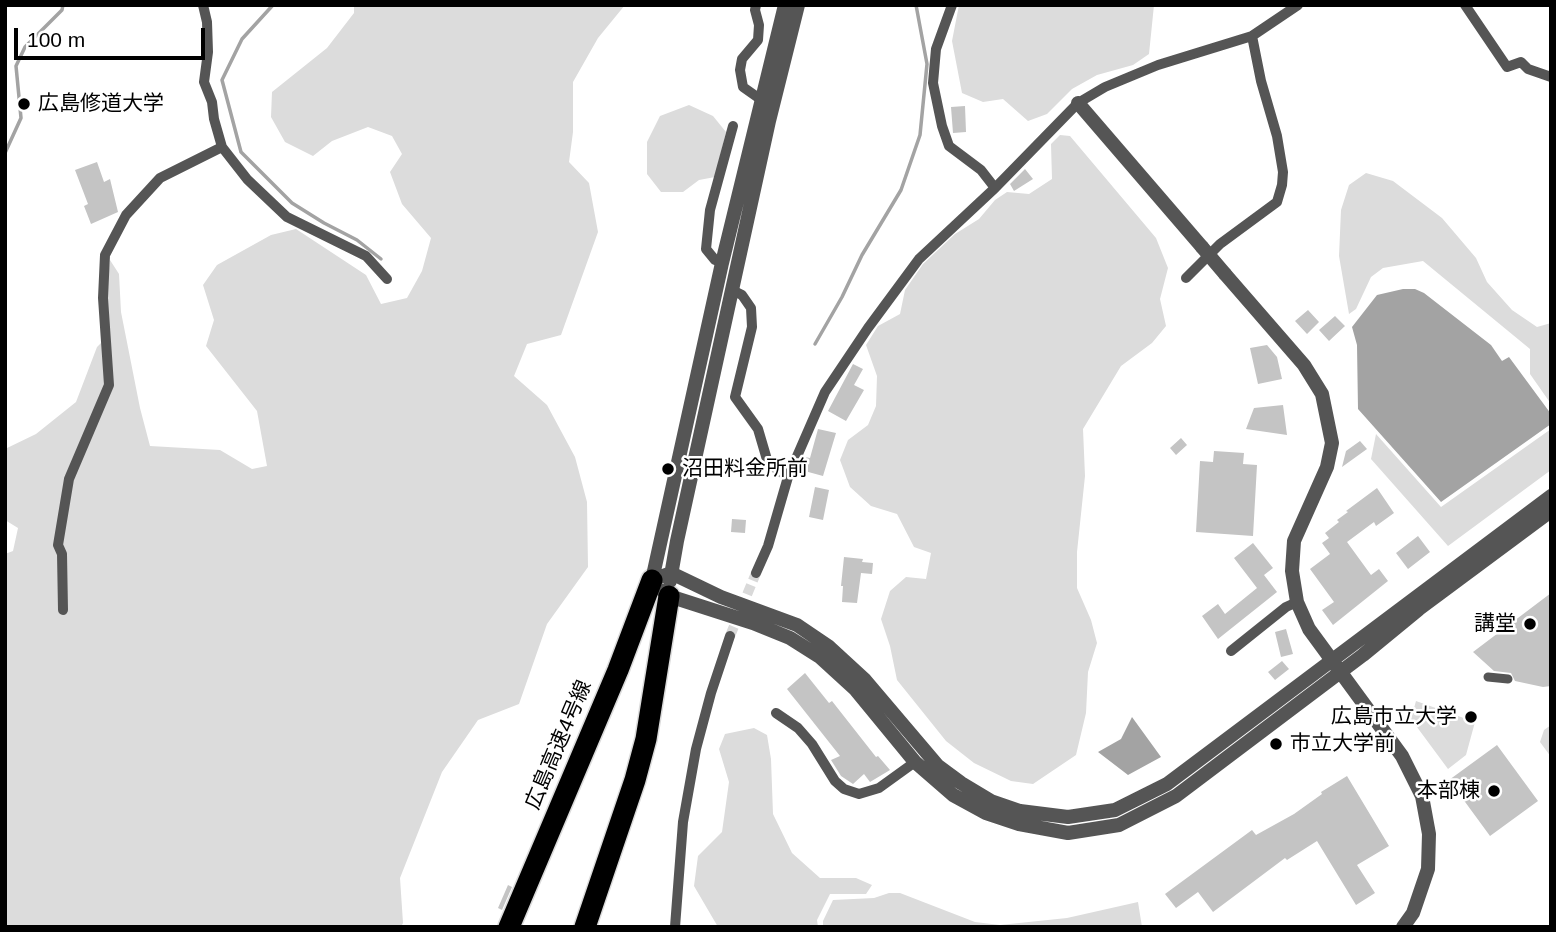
<!DOCTYPE html>
<meta charset="utf-8">
<style>
body{margin:0}
#map{position:relative;width:1556px;height:932px;overflow:hidden;background:#fff;font-family:Helvetica,sans-serif}
canvas{display:block}
.frame{position:absolute;inset:0;border:7px solid #000;pointer-events:none}
.scale{position:absolute;left:14px;top:28px;width:191px;height:32px;box-sizing:border-box;border:4px solid #000;border-top:0;padding-left:9px;font-size:21px;line-height:24px;white-space:nowrap;color:#000;-webkit-text-stroke:5px #fff;paint-order:stroke}
</style>
<div id="map">
<canvas width="1556" height="932"></canvas>
<div class="frame"></div>
<div class="scale">100 m</div>
</div>
<script>
const ctx = document.querySelector('canvas').getContext('2d');
ctx.lineJoin = 'round';
function fill(path, color) { ctx.fillStyle = color; ctx.fill(path, 'evenodd'); }
const poly = rows => new Path2D(rows.map(r => 'M' + r).join(''));
function stroke(path, color, width, dash) { ctx.strokeStyle = color; ctx.lineWidth = width; ctx.lineCap = dash ? 'butt' : 'round'; ctx.setLineDash(dash || []); ctx.stroke(path); }
function label(font, color, halo, rows, align = 'center') {
  ctx.font = font + ' Helvetica,"Noto Sans JP",sans-serif'; ctx.lineWidth = 5; ctx.setLineDash([]); ctx.textBaseline = 'middle'; ctx.strokeStyle = halo; ctx.fillStyle = color; for (const [text, x, y, turn = 0] of rows) {
    ctx.save(); ctx.translate(x, y); ctx.rotate((+turn || 0) * Math.PI / 180); ctx.textAlign = isNaN(turn) ? turn : align; if (halo) ctx.strokeText(text, 0, 0); ctx.fillText(text, 0, 0); ctx.restore();
  }
}
fill(poly([
 [354,5,625,5,598,38,573,82,573,132,569,162,589,183,598,232,561,335,527,344,514,376,547,405,575,457,587,502,588,567,547,624,519,704,478,720,442,772,400,878,403,923,401,927,5,927,5,554,13,551,18,528,5,520,5,449,36,434,76,402,97,347,107,337,104,310,110,260,119,274,121,312,140,408,150,446,220,450,252,469,267,466,257,411,206,346,214,320,203,285,217,265,271,235,296,229,366,275,381,304,407,298,422,271,431,238,402,204,390,172,402,154,392,136,368,127,332,141,313,156,285,142,271,117,272,92,327,48,354,13],
 [959,5,1154,5,1149,54,1133,65,1097,75,1072,89,1047,114,1028,121,1003,99,983,102,962,93,952,41],
 [689,105,713,116,726,132,715,177,699,180,683,192,661,192,647,174,647,142,660,116],
 [1060,135,1070,136,1156,238,1168,268,1160,299,1166,326,1152,343,1121,366,1083,429,1085,476,1077,552,1077,588,1091,620,1097,643,1088,672,1086,713,1076,755,1033,784,1011,781,974,763,946,741,897,680,890,646,881,619,890,591,906,577,926,579,931,553,914,547,897,514,871,506,850,487,840,460,848,440,868,425,876,406,877,376,866,345,878,326,900,314,905,290,923,264,955,234,979,219,995,200,1007,192,1029,194,1052,179,1051,144],
 [1366,173,1393,181,1442,218,1476,258,1487,282,1512,310,1537,327,1551,323,1551,404,1530,374,1530,349,1423,261,1383,268,1371,277,1356,309,1349,314,1339,256,1341,210,1349,185],
 [1551,429,1551,470,1448,546,1371,459,1376,434,1441,507],
 [1416,701,1475,722,1466,755,1448,769,1411,719],
 [1551,725,1551,757,1540,742,1544,730],
 [754,728,767,735,771,759,773,814,792,853,820,878,856,878,872,885,866,894,830,894,817,920,818,927,718,927,694,886,698,856,722,832,729,782,719,749,725,734],
 [889,893,900,893,975,922,1000,925,1067,918,1138,902,1142,927,823,927,823,921,833,900,874,898]
]), '#dcdcdc');
fill(poly([
 [1403,289,1415,289,1424,293,1491,345,1502,361,1509,357,1551,414,1551,424,1441,502,1358,409,1357,345,1352,327,1377,295],
 [1132,717,1161,757,1128,775,1098,752,1121,739]
]), '#a3a3a3');
stroke(poly([
 [273,5,242,39,222,80,241,152,292,203,324,223,357,240,381,259],
 [5,153,21,118,16,66,25,47,62,10,63,5],
 [815,344,842,297,862,255,901,190,920,135,927,64,916,5],
 [5,348,5,382]
]), '#a3a3a3', 3.5);
fill(poly([
 [965,106,966,132,953,133,951,107],
 [97,162,104,182,110,179,118,212,91,224,84,206,88,204,75,170],
 [1025,169,1033,179,1014,191,1010,184],
 [1308,310,1319,322,1307,334,1295,321],
 [1335,316,1345,326,1329,341,1319,330],
 [1267,345,1277,357,1282,379,1258,384,1250,348],
 [853,364,863,369,854,385,864,390,846,421,828,411],
 [1283,405,1287,435,1246,429,1254,408],
 [818,429,836,433,823,476,801,470,805,457,810,458],
 [1181,438,1187,445,1176,455,1170,448],
 [1360,441,1367,449,1342,467,1346,451],
 [1214,451,1244,453,1243,464,1257,465,1253,536,1196,532,1200,461,1213,462],
 [815,487,829,490,823,520,809,517],
 [1377,488,1394,513,1376,526,1374,522,1347,542,1371,575,1379,569,1388,581,1333,625,1322,610,1334,602,1310,569,1330,554,1322,543,1329,538,1325,533,1339,522,1337,520,1348,512,1346,511],
 [732,519,746,520,745,533,731,532],
 [1418,536,1430,552,1408,569,1396,553],
 [1253,543,1273,568,1264,575,1277,592,1218,639,1202,616,1218,604,1225,614,1257,588,1234,558],
 [844,557,863,559,862,562,873,563,872,574,861,573,857,603,842,602,843,586,841,586],
 [1551,593,1551,686,1543,687,1515,681,1511,673,1494,671,1473,652],
 [1286,629,1293,654,1281,657,1275,632],
 [1282,661,1289,669,1275,680,1268,672],
 [805,673,829,703,832,701,876,757,878,756,890,770,870,782,864,774,853,784,841,776,831,760,840,756,787,689],
 [1497,745,1538,801,1490,836,1449,780],
 [1347,776,1389,846,1357,865,1375,893,1356,905,1317,841,1287,860,1285,858,1213,912,1198,892,1176,908,1165,894,1252,830,1256,835,1294,814,1322,794,1321,792],
 [508,885,512,887,502,910,498,908]
]), '#c4c4c4');
stroke(poly([
 [730,636,756,573]
]), '#d9d9d9', 10, [10, 5]);
const motorway = poly([
 [509,927,618,670,652,580],
 [585,927,635,780,646,739,669,596]
]);
stroke(motorway, '#dbdbdb', 24);
stroke(poly([
 [1488,677,1508,679]
]), '#555', 9);
stroke(poly([
 [756,5,755,10,759,25,758,40,742,59,740,70,743,87,760,99],
 [952,5,936,49,933,83,942,126,949,146,981,170,995,188],
 [1465,5,1507,67,1521,62,1528,69,1551,77],
 [222,147,247,179,287,217,366,256,387,279],
 [722,263,715,260,706,249,710,210,733,126],
 [1186,278,1220,244,1277,202,1282,185,1283,172,1277,136,1261,81,1252,36],
 [732,290,742,295,751,308,752,327,735,397,758,429,768,463,788,477],
 [756,573,768,546,788,477,825,392,868,328,919,259,995,188,1078,103,1105,87,1158,65,1252,36,1298,5],
 [63,610,62,554,58,545,69,479,109,385,103,298,105,255,126,215,160,178,222,147,214,119,212,102,204,82,208,52,207,22,203,5],
 [1231,651,1286,607,1297,602],
 [776,713,798,728,812,744,835,781,844,789,859,794,879,788,915,762],
 [675,927,683,822,696,749,711,693,730,636]
]), '#555', 10);
stroke(poly([
 [1078,103,1202,247],
 [1225,274,1304,365,1322,394,1332,443,1327,467,1294,541,1292,571,1297,602,1309,629,1402,756,1422,796,1429,834,1428,869,1413,913,1403,927],
 [652,580,671,573,721,597,797,625,828,646,865,680,938,766,961,783,991,801,1020,811,1068,817,1115,810,1167,784,1551,496],
 [652,580,722,263,785,5],
 [670,581,677,541,769,121,798,5],
 [663,591,669,596,753,623,790,638,820,657,855,689,915,762,953,795,986,813,1019,824,1068,833,1119,825,1176,796,1363,655,1419,609,1551,511]
]), '#555', 14);
stroke(motorway, '#000', 21);
stroke(poly([
 [1202,247,1225,274]
]), '#555', 14);
for (const [x, y, r, color] of [
 [24,104,7,"#000"],
 [668,469,7,"#000"],
 [1530,624,7,"#000"],
 [1471,717,7,"#000"],
 [1276,744,7,"#000"],
 [1494,791,7,"#000"]
]) { const dot = new Path2D(); dot.arc(x, y, r, 0, 2 * Math.PI); ctx.fillStyle = color; ctx.fill(dot); stroke(dot, '#fff', 2.5); }
label('21px', '#000', '#fff', [
 ["広島修道大学",38,104],
 ["沼田料金所前",682,469],
 ["講堂",1516,624,"right"],
 ["広島市立大学",1457,717,"right"],
 ["市立大学前",1290,744],
 ["本部棟",1480,791,"right"]
], 'left');
label('21px', '#000', '#fff', [
 ["広島高速4号線",559,745,-67]
]);
</script>
